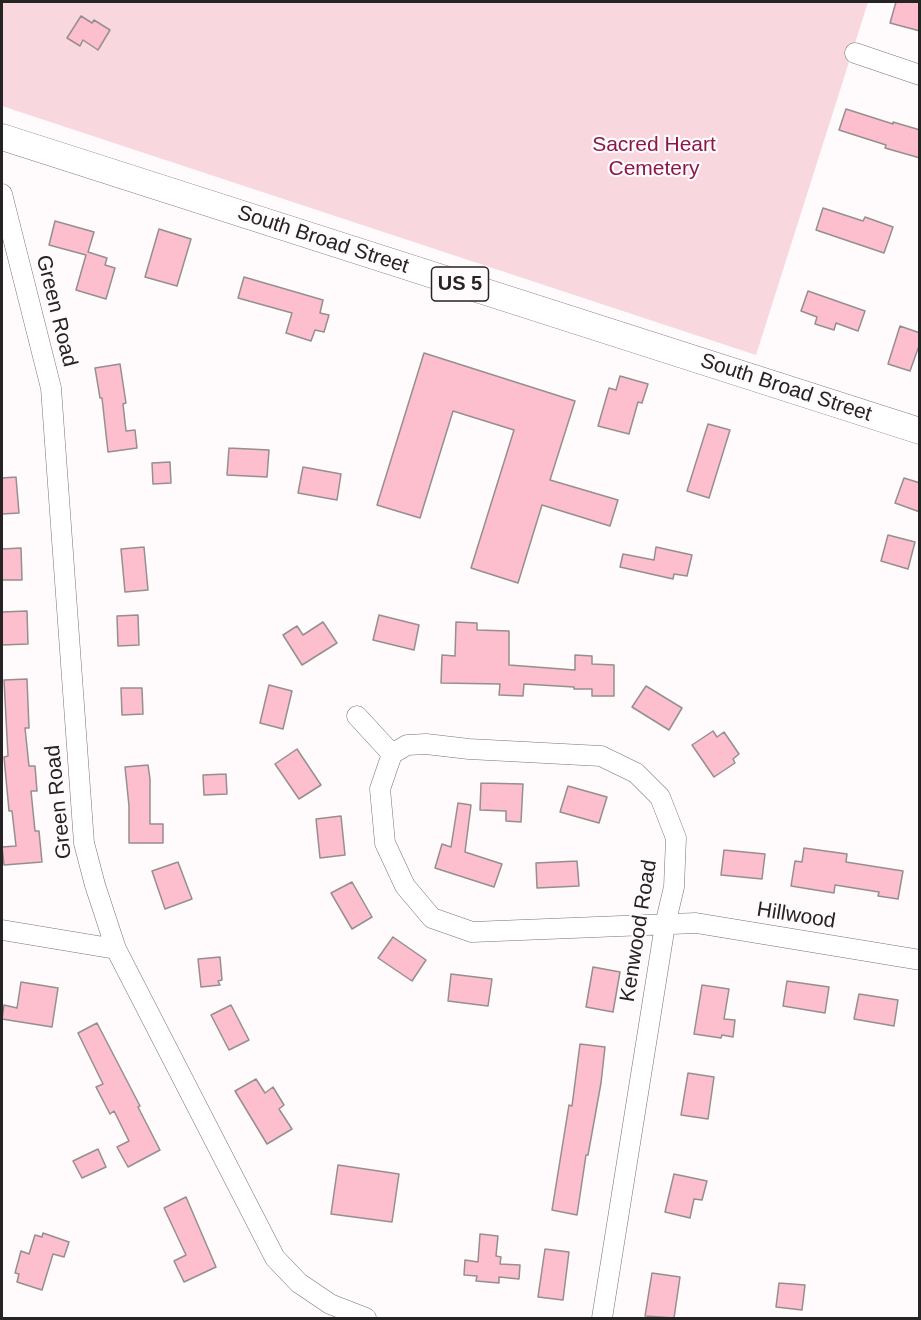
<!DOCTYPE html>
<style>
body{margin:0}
#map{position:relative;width:921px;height:1320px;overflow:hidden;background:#fffafb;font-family:Helvetica,sans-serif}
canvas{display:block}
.frame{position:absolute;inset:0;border:3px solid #252323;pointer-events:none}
</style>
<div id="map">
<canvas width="921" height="1320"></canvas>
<div class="frame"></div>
</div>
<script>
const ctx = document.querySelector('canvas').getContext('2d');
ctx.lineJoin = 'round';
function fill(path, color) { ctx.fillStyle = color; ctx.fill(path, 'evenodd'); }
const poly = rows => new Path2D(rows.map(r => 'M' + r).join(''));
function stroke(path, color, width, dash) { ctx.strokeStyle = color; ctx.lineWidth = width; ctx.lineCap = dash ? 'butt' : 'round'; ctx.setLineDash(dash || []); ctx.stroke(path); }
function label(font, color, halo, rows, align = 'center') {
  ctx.font = font + ' Helvetica,sans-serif'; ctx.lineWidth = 4.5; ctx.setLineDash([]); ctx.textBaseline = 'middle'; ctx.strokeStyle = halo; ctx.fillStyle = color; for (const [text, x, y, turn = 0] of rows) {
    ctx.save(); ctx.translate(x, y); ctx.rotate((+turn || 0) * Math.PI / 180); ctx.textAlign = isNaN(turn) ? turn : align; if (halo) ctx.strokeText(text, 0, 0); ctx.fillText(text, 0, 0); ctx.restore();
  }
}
fill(poly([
 [2,2,868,2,756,355,2,106]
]), '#f9d7df');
const building = poly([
 [896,2,920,2,920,31,890,23,896,2],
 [81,16,92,23,94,20,110,30,98,50,83,40,80,46,67,38,81,16],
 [846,109,893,124,893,122,920,130,920,158,885,148,886,145,839,130,846,109],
 [823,208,863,221,865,217,893,227,884,253,816,230,823,208],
 [55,221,94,232,88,252,107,258,105,265,115,268,106,299,76,290,86,255,49,245,55,221],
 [159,229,191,239,177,286,145,277,159,229],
 [244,277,323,300,320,313,329,315,324,332,315,330,311,341,286,333,292,313,238,298,244,277],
 [808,291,865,311,858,331,836,323,834,330,815,324,817,317,801,311,808,291],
 [900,326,920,333,920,343,910,371,888,364,900,326],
 [424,353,575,401,550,480,618,500,610,526,542,505,518,583,471,568,514,430,453,411,420,518,377,505,424,353],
 [120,364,126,403,123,404,126,431,135,430,137,448,108,452,102,398,100,398,95,368,120,364],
 [620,376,648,384,642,403,638,402,629,434,598,426,609,388,616,390,620,376],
 [708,424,730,430,709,498,687,491,708,424],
 [229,448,269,450,267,477,227,475,229,448],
 [170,462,171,483,153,484,152,463,170,462],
 [303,467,341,474,337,500,298,493,303,467],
 [16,477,19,513,2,514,2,478,16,477],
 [904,478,920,483,920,512,895,503,904,478],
 [888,535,915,542,908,569,881,561,888,535],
 [144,547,148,590,125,592,121,549,144,547],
 [656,547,692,555,687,576,674,574,673,579,620,567,623,554,654,560,656,547],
 [21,548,22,580,2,580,2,549,21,548],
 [27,611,28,644,2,645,2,612,27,611],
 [138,615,139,645,118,646,117,616,138,615],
 [379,615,419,625,414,650,373,640,379,615],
 [323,622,337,643,302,665,283,635,297,626,303,635,323,622],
 [456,622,477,623,477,630,509,631,509,665,575,670,575,655,592,656,592,664,614,665,614,696,592,696,592,689,574,689,574,687,524,684,523,696,499,695,500,684,441,683,442,655,455,656,456,622],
 [27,679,29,728,25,728,29,766,35,766,37,791,31,791,35,831,39,831,42,862,4,865,2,847,16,846,12,811,9,811,4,757,8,756,4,680,27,679],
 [269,685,292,691,283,729,260,723,269,685],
 [646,686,682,708,669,730,632,707,646,686],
 [121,688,142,688,143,714,122,715,121,688],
 [713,731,717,737,724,732,739,754,733,759,735,763,714,777,692,745,713,731],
 [297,749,321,785,299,799,275,764,297,749],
 [148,765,150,779,150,824,163,824,163,843,129,843,129,806,125,767,148,765],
 [226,774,227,794,204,795,203,775,226,774],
 [481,783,523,784,521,822,506,821,506,811,480,810,481,783],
 [568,786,607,797,599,823,560,812,568,786],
 [458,803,471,805,465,852,502,864,494,887,435,868,442,844,451,847,458,803],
 [341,816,345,855,320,858,316,819,341,816],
 [804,848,847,854,846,862,903,871,898,899,878,896,879,892,835,885,834,893,791,886,795,861,802,862,804,848],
 [724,850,765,854,762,879,721,875,724,850],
 [577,861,579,886,537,888,536,863,577,861],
 [178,862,192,899,165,909,152,871,178,862],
 [352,882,372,917,352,929,331,893,352,882],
 [393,937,426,960,412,981,378,958,393,937],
 [220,957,222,980,218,981,220,985,201,987,198,959,220,957],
 [593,967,620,972,613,1012,586,1007,593,967],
 [451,974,492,979,488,1006,448,1001,451,974],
 [787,981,829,987,825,1013,783,1006,787,981],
 [21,982,58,988,52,1027,2,1019,4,1005,17,1008,21,982],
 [702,985,729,989,724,1019,735,1020,733,1037,722,1035,721,1038,694,1034,702,985],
 [859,994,898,1000,894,1026,854,1019,859,994],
 [231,1005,249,1040,229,1050,211,1015,231,1005],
 [97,1023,140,1106,138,1107,160,1150,128,1167,117,1147,129,1141,114,1111,110,1114,96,1087,103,1084,78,1033,97,1023],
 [580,1044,605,1047,601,1083,588,1155,586,1155,577,1215,552,1210,569,1105,572,1106,580,1044],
 [688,1073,714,1077,708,1119,681,1115,688,1073],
 [256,1079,265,1093,273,1087,284,1105,279,1109,292,1129,267,1144,235,1091,256,1079],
 [98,1149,106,1167,82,1178,73,1161,98,1149],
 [338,1165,399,1174,392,1222,331,1214,338,1165],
 [674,1174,707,1181,702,1200,694,1199,690,1218,665,1212,674,1174],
 [186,1197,216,1267,184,1282,174,1261,186,1255,164,1208,186,1197],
 [43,1233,69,1242,64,1257,53,1254,42,1290,17,1282,19,1274,15,1273,21,1251,29,1254,35,1235,42,1237,43,1233],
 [480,1234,498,1236,496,1256,501,1257,500,1264,520,1265,519,1279,499,1277,499,1283,476,1281,477,1276,464,1275,465,1260,478,1262,480,1234],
 [545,1249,569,1252,563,1300,538,1297,545,1249],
 [652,1273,680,1277,674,1318,645,1316,652,1273],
 [779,1283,805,1285,802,1310,776,1307,779,1283]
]);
fill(building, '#fdbece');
stroke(building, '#958f90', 1.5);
const minor = poly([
 [855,53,920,75],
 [2,194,51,388,84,843,95,885,116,949,275,1258,299,1283,330,1304,366,1318],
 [357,716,392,754,380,789,385,843,405,886,432,918,472,932,696,923,920,960],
 [392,754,407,745,426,744,469,749,601,756,636,773,660,797,676,838,674,887,665,925,602,1318],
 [2,930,116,949]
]);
const major = poly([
 [2,137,920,431]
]);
stroke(minor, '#797375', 21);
stroke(major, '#797375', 27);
stroke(minor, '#fff', 20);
stroke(major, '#fff', 26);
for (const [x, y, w] of [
 [460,284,57]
]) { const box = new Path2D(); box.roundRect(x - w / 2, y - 17, w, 34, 4.5); ctx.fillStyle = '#fffafb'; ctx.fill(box); stroke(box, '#252323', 1.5); }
label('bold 20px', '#252323', null, [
 ["US 5",460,284]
]);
label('21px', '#8c1748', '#fffafb', [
 ["Sacred Heart",654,145],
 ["Cemetery",654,169]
]);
label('21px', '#252323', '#fffafb', [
 ["South Broad Street",323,240,18],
 ["Green Road",56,311,76],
 ["South Broad Street",786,388,18],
 ["Green Road",59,802,-96],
 ["Hillwood",796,916,9],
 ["Kenwood Road",639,931,-81]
]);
</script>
